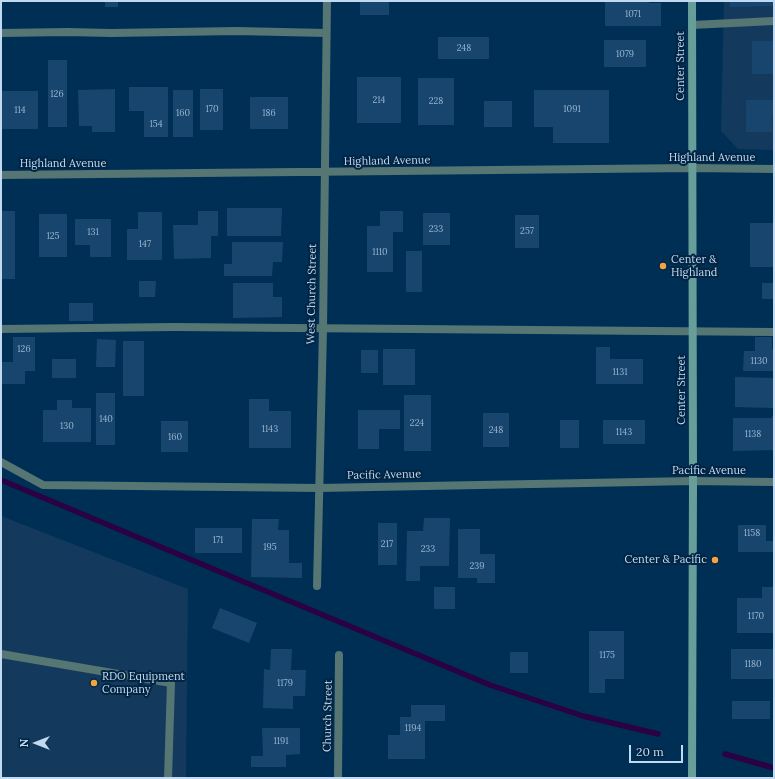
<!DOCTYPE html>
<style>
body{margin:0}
#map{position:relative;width:775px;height:779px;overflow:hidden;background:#002f56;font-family:Lora,serif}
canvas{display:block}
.frame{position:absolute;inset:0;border:2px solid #c1d9f1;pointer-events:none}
.north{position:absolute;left:16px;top:723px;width:40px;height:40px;-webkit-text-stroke:3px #022543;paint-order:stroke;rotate:270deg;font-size:11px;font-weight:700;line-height:16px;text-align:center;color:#c1d9f1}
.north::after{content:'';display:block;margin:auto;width:14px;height:18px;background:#c1d9f1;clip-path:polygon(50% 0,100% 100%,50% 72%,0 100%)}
.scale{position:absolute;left:629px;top:745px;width:54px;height:18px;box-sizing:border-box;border:2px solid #c1d9f1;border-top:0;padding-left:5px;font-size:12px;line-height:14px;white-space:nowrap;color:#c1d9f1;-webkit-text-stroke:3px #022543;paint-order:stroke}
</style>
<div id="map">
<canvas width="775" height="779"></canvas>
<div class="frame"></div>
<div class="north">N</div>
<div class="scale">20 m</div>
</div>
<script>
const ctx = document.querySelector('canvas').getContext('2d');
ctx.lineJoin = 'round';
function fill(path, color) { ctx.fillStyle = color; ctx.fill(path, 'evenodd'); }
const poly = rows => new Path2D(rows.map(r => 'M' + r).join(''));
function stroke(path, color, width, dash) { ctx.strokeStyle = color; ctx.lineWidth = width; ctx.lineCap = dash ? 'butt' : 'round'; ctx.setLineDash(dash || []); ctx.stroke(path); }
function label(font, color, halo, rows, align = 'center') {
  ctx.font = font + ' Lora,serif'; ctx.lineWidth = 4; ctx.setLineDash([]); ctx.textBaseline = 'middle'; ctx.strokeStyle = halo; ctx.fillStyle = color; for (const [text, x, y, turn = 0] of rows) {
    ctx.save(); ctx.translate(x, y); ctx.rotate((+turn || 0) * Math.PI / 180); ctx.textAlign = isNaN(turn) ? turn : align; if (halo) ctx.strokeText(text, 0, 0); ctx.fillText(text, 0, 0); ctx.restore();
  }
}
fill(poly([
 [724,1,774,1,774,150,738,149,721,131],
 [1,516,188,589,186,778,1,778]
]), '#133a5d');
stroke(poly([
 [1,480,490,685,583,716,658,734],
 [725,754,774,768]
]), '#2a0142', 5.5);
fill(poly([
 [105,1,118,1,118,7,105,7],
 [360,1,389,1,389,15,360,15],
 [605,1,649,1,649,3,661,3,661,26,605,26],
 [730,1,774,1,774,6,730,7],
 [438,37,489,37,489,59,438,59],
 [604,40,646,40,646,67,604,67],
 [752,41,774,41,774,74,752,74],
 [48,60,67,60,67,127,48,127],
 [357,77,401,77,401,123,357,123],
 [418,78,454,78,454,125,418,125],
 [129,87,168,87,168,137,144,137,144,111,129,111],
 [115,89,115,132,92,132,92,126,79,126,78,90],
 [200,89,223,89,223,130,200,130],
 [173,90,193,90,193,137,173,137],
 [534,90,609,90,609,143,553,143,553,127,534,127],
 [1,91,38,91,38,129,1,129],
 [250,97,288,97,288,129,250,129],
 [746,100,774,100,774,116,772,116,772,132,746,132],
 [484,101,512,101,512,127,484,127],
 [227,208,282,208,281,236,227,236],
 [1,211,15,211,15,279,1,279],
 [198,211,218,211,218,236,211,236,211,258,174,259,173,225,198,225],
 [380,211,403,211,403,232,393,232,393,272,367,272,367,226,380,226],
 [138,212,162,212,162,260,127,260,127,229,138,229],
 [423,213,450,213,450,245,423,245],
 [39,214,67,214,67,257,39,257],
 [515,215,539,215,539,248,515,248],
 [75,219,111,219,111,257,90,257,90,245,75,245],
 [750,223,774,223,774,267,750,267],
 [232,242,283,242,282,262,273,262,272,276,224,276,224,264,232,264],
 [406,251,422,251,422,292,406,292],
 [139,281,156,281,155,297,139,297],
 [233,283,273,283,273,297,282,297,282,317,233,318],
 [762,283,774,283,774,299,762,299],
 [69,303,93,303,93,321,69,321],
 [13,337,35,337,35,371,25,371,25,384,2,384,2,362,13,362],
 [755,337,772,337,772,349,774,349,774,371,743,371,744,351,755,351],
 [97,339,116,340,115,367,96,367],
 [123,341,144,341,144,396,123,396],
 [596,347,610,347,610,359,643,359,643,384,596,384],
 [383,349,415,349,415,385,383,385],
 [361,350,378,350,378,373,361,373],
 [52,359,76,359,76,378,52,378],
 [735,377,774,378,774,408,735,407],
 [96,393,115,393,115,445,96,445],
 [404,395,431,395,431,451,404,451],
 [249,399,269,399,269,411,291,411,291,448,249,448],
 [57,400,72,400,72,408,91,408,91,442,43,442,43,410,57,410],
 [358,410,400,410,400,429,379,429,379,449,358,449],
 [483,413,509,413,509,447,483,447],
 [772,416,774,416,774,450,733,451,733,418,772,418],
 [560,420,579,420,579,448,560,448],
 [603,420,645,420,645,444,603,444],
 [161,421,188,421,188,452,161,452],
 [424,518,450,518,449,566,420,566,420,581,406,581,407,531,423,531],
 [252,519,279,519,278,530,289,530,289,563,302,563,302,578,251,577],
 [378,523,397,523,397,565,378,565],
 [738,525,766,525,766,541,774,541,774,552,738,552],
 [195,528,242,528,242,553,195,553],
 [458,529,480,529,480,554,495,554,495,583,477,583,477,578,458,578],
 [434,587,455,587,455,609,434,609],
 [762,587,774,587,774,633,737,633,737,598,762,598],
 [220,608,257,623,249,643,212,628],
 [589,631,624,631,624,679,605,679,605,693,589,693],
 [271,649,292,649,291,670,306,670,305,696,293,696,293,709,263,708,264,669,270,670],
 [731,649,774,649,774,679,731,679],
 [510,652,528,652,528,673,510,673],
 [732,701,770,701,770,719,732,719],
 [411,705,445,705,445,721,425,721,425,759,388,759,388,735,400,735,400,717,411,717],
 [262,728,300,728,300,754,286,755,286,767,251,767,251,756,263,756]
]), '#18456d');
stroke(poly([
 [692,25,774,21],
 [1,33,68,32,111,33,237,31,326,33],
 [1,329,174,327,774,332],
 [1,654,171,683,168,778]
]), '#557673', 8);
stroke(poly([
 [1,175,692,168,774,169],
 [1,462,43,485,319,488,693,481,774,482],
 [317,586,323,329,327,1],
 [338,778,339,655]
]), '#557673', 8);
stroke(poly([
 [692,1,693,481,692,778]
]), '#689e99', 8);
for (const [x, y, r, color] of [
 [663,266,4,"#f3a442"],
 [715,560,4,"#f3a442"],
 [94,683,4,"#f3a442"]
]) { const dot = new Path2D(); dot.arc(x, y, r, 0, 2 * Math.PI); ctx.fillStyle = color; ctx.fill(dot); stroke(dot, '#022543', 1.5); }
label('9px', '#97b4d0', null, [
 ["1071",633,14],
 ["248",464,48],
 ["1079",625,54],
 ["126",57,94],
 ["214",379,100],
 ["228",436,101],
 ["170",212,109],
 ["1091",572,109],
 ["114",20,110],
 ["160",183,113],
 ["186",269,113],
 ["154",156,124],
 ["233",436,229],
 ["257",527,231],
 ["131",93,232],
 ["125",53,236],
 ["147",145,244],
 ["1110",380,252],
 ["126",24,349],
 ["1130",759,361],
 ["1131",620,372],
 ["140",106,419],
 ["224",417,423],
 ["130",67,426],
 ["1143",270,429],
 ["248",496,430],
 ["1143",624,432],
 ["1138",753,434],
 ["160",175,437],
 ["1158",752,533],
 ["171",218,540],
 ["217",387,544],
 ["195",270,547],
 ["233",428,549],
 ["239",477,566],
 ["1170",756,616],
 ["1175",607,655],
 ["1180",753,664],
 ["1179",285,683],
 ["1194",413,728],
 ["1191",281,741]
]);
label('11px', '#c1d9f1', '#022543', [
 ["Center Street",681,66,-90],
 ["Highland Avenue",712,158],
 ["Highland Avenue",387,161,-1],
 ["Highland Avenue",63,164],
 ["West Church Street",312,294,-89],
 ["Center Street",682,390,-90],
 ["Pacific Avenue",709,471],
 ["Pacific Avenue",384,475,-1],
 ["Church Street",328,716,-89]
]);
label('11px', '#c1d9f1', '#022543', [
 ["Center &",671,260],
 ["Highland",671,273],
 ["Center & Pacific",707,560,"right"],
 ["RDO Equipment",102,677],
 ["Company",102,690]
], 'left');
</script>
